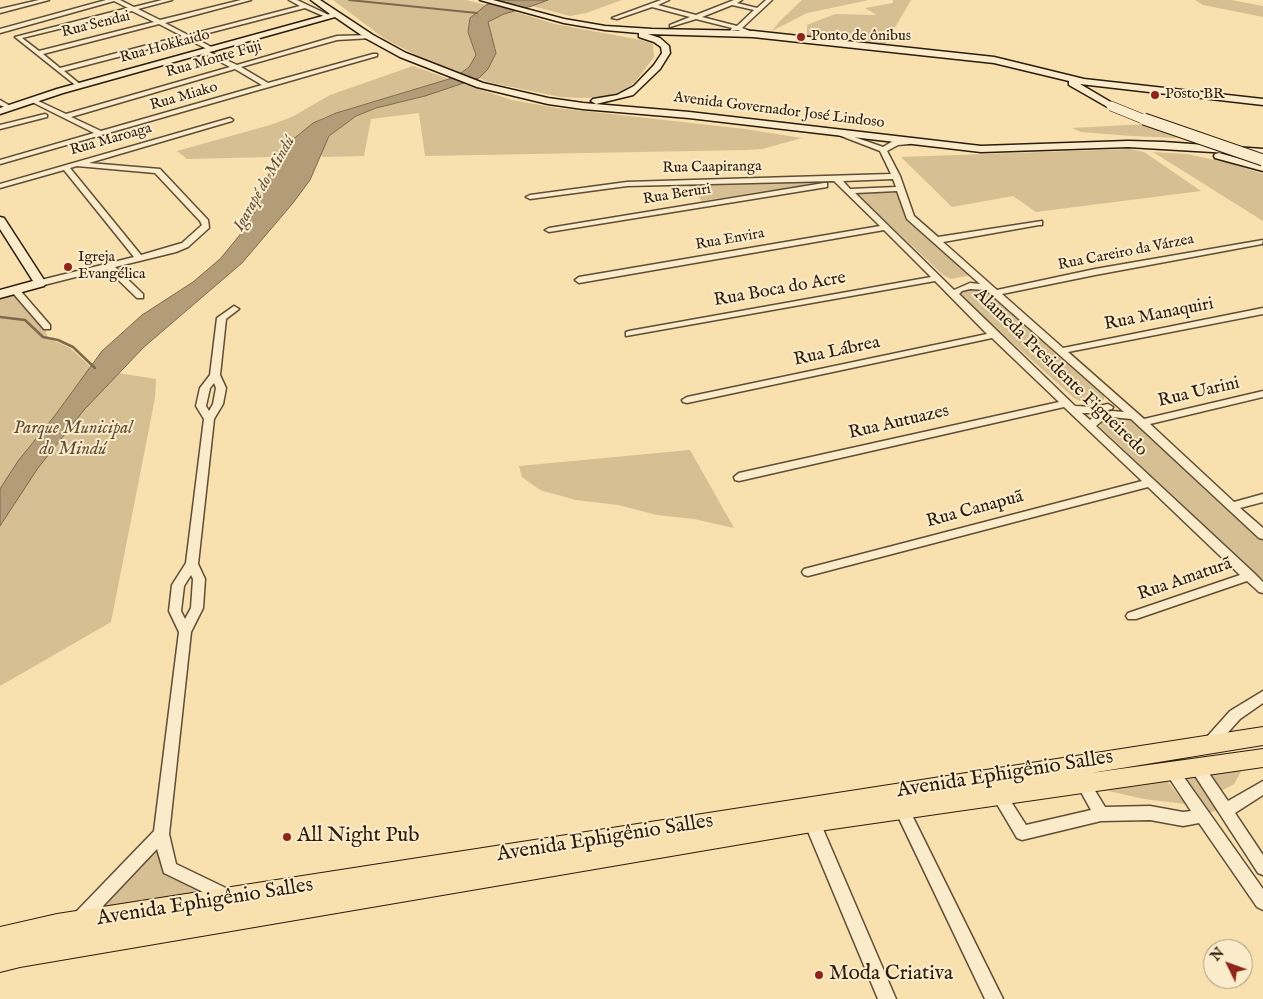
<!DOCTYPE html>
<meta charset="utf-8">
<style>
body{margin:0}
#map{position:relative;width:1263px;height:999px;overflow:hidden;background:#f8e0af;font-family:"IM FELL English",serif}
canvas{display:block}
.north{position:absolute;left:1203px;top:939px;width:50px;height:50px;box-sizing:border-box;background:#faebcb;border:1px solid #a8987f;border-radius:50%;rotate:312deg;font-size:14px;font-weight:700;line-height:20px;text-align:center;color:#2c1c0d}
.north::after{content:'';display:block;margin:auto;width:18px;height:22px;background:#8f2418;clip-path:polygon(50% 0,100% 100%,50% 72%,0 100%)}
</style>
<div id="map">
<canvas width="1263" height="999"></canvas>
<div class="north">N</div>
</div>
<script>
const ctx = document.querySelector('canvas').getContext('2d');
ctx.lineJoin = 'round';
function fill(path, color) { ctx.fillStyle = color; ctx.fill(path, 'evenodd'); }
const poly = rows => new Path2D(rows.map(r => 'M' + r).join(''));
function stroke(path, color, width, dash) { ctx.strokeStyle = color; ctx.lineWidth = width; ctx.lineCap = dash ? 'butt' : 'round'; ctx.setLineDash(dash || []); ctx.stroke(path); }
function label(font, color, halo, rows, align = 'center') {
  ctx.font = font + ' "IM FELL English",serif'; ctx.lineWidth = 4; ctx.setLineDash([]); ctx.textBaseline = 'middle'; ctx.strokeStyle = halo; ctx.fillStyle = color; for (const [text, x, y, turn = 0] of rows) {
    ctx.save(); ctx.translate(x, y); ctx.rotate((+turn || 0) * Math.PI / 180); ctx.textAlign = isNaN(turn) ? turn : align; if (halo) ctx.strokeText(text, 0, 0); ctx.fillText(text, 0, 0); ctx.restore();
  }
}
fill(poly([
 [333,0,466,0,486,5,470,18,468,32,476,55,469,67,461,73,455,71,422,58,385,39],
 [548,0,622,0,586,13,570,16,532,6],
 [802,0,869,0,807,13,772,31,780,21],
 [893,0,911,0,886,43,880,45,807,38,807,25,835,14,877,15,865,8,893,3],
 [1195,0,1231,0,1263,6,1263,17,1203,5],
 [513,11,555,24,641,40,653,44,654,57,635,82,623,91,603,97,582,98,560,97,488,82,479,78,488,69,496,53,488,22,492,18],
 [413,66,449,79,347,109,322,118,298,134,279,155,272,157,187,159,177,151,270,125,292,117,330,95],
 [463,84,512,100,557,108,745,129,802,138,762,149,746,150,425,156,419,113,371,119,364,156,324,157,319,154,329,136,356,116,376,108,414,99],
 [1147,124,1181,135,1176,138,1132,136,1081,132,1072,128],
 [1130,149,1144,152,1201,191,1036,212,1013,196,952,207,901,157],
 [1153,152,1187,154,1229,163,1263,174,1263,221],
 [814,180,817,183,702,201,688,185],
 [855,192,896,193,906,214,972,275,951,279,943,275],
 [973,287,989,291,1104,393,1104,400,1095,404,1084,403,1074,398,959,295,962,289],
 [14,292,45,329,48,338,70,348,93,369,156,379,155,398,111,622,0,686,0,297],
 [1115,415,1132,419,1263,539,1263,581,1100,427,1104,418],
 [690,450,734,528,694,519,657,515,618,505,576,500,540,490,522,477,519,466],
 [1246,763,1234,784,1215,794,1202,769],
 [1192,772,1220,809,1206,814,1179,776],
 [1166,779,1185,804,1144,799,1104,790,1144,785],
 [159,844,165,871,209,894,87,912]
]), '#d5bf93');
const water = poly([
 [502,0,548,0,532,6,504,14,488,22,496,53,488,69,479,78,425,96,376,108,356,116,329,136,310,180,293,203,242,263,144,347,84,410,38,468,0,526,0,489,18,461,56,414,102,351,142,315,193,282,220,259,239,236,254,213,270,171,279,155,292,140,313,123,336,113,449,79,461,73,469,67,476,55,468,32,470,18,486,5,502,0]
]);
fill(water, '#b39d78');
stroke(water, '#7d694d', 1);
stroke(poly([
 [349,0,477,13]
]), '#7d694d', 2);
stroke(poly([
 [0,317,25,320,43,337,58,340,73,347,95,368]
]), '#7d694d', 2.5);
const street = poly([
 [39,0,49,0,0,13,0,9,39,0],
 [106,0,120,0,134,7,162,0,172,0,138,9,160,20,241,0,251,0,165,23,188,35,300,6,289,0,297,0,333,17,328,18,305,8,193,37,215,49,215,51,211,51,187,39,64,71,81,85,81,87,79,88,15,37,128,8,114,1,0,33,0,29,106,0],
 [132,11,154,22,39,51,22,38,132,11],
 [159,24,182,36,60,68,43,54,159,24],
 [661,0,669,0,658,5,696,15,734,0,742,0,737,3,757,8,766,0,772,0,742,28,755,33,753,36,738,30,730,31,732,28,696,19,670,27,670,25,690,17,652,7,617,19,612,18,661,0],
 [732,5,754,10,737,26,702,17,732,5],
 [370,35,372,36,372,38,337,40,241,67,268,83,373,54,377,54,377,56,0,164,0,160,94,133,30,101,30,99,34,99,66,114,230,67,203,53,203,51,207,51,237,65,337,36,370,35],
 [235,69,262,85,101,131,71,117,235,69],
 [0,100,12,107,13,108,8,109,0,105,0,100],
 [45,114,47,115,47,117,0,129,0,125,45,114],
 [230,118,233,120,232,121,89,163,160,169,208,220,209,228,188,247,176,252,115,267,143,294,143,298,137,298,107,269,40,286,37,285,37,281,134,257,64,170,0,188,0,184,230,118],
 [77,166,155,173,200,221,202,225,182,243,141,255,70,168,77,166],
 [836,132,840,132,883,147,893,141,910,140,910,144,898,145,887,151,900,176,914,216,938,237,1042,221,1042,225,1039,225,943,242,997,290,1095,269,1263,240,1262,244,1095,275,1002,294,1063,348,1263,308,1263,314,1068,352,1144,419,1263,391,1263,397,1150,424,1234,502,1263,494,1263,502,1240,508,1263,528,1263,539,1259,538,1131,419,1112,417,1104,419,1096,426,1254,573,1263,582,1263,593,1259,592,1247,581,1136,619,1128,619,1126,616,1128,613,1240,575,1148,487,808,576,804,575,802,572,804,569,808,568,1142,481,1064,407,739,481,735,480,734,477,739,473,1059,402,992,338,687,403,683,402,682,400,687,397,987,334,935,281,626,336,626,332,629,331,931,277,884,230,579,283,575,280,579,277,880,226,834,181,627,186,530,199,526,197,530,195,627,182,891,174,880,151,836,134,836,132],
 [893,179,896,187,850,189,843,181,893,179],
 [897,191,907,219,980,284,970,283,954,290,855,193,897,191],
 [970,289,986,290,1124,412,1112,411,1096,415,1090,420,1082,413,1094,413,1112,409,1113,407,1108,404,1094,407,1075,406,959,294,962,291,970,289],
 [824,183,827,183,827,187,549,232,545,230,549,228,824,183],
 [15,287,18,288,50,325,50,329,44,329,12,292,11,290,15,287],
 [234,306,239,309,226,319,220,375,226,388,223,404,214,419,198,564,205,579,203,608,191,632,169,834,176,864,232,891,234,896,232,901,226,903,164,873,157,849,86,924,80,927,74,924,72,919,74,914,154,831,179,632,169,611,172,585,186,563,204,419,196,406,200,388,210,375,217,318,234,306],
 [214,383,216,388,213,404,209,411,206,406,210,388,214,383],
 [191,575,193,579,191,608,185,619,181,611,184,586,191,575],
 [1263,691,1263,703,1240,719,1215,747,1210,749,1205,747,1203,743,1205,739,1230,711,1263,691],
 [1197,761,1202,763,1228,801,1263,781,1263,795,1235,813,1263,855,1263,875,1258,873,1192,771,1190,767,1192,763,1197,761],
 [1171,764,1176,766,1263,889,1263,910,1257,907,1199,823,1183,826,1150,820,1101,821,1022,840,1017,838,991,794,993,789,998,788,1003,789,1026,825,1091,810,1076,783,1078,779,1083,777,1088,779,1105,807,1150,806,1183,812,1191,811,1164,770,1166,766,1171,764],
 [901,801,906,803,1003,999,985,999,894,808,896,803,901,801],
 [812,815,817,817,820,822,896,999,878,999,804,822,807,817,812,815]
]);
const secondary = poly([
 [311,0,320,0,373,35,406,53,483,83,548,98,583,103,689,112,981,146,1128,141,1163,142,1263,149,1263,155,1128,147,981,152,689,118,583,109,548,104,477,87,400,57,367,39,335,17,63,93,0,114,0,108,57,89,330,14,311,0],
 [480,0,493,0,564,19,605,26,652,29,753,31,994,57,1084,79,1263,99,1263,105,1080,84,1114,104,1114,108,1111,109,1069,85,1069,81,994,63,753,37,648,34,660,38,669,46,670,53,660,69,633,95,596,104,591,101,593,99,617,95,634,86,654,65,662,53,661,47,654,42,639,37,639,33,605,30,564,23,480,0],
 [1219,153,1263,165,1263,171,1215,158,1214,156,1215,154,1219,153],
 [0,217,4,218,46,283,44,286,0,298,0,290,33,281,0,229,0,217]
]);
const primary = poly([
 [1263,727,1263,745,1091,773,1263,749,1263,767,812,832,20,967,0,972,0,927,57,914,1263,727]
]);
stroke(street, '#5f4d36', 3);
stroke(secondary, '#2c1c0d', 3);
stroke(primary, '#2c1c0d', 2);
fill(street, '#faebcb');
fill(secondary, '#faebcb');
fill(primary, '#f8e0af');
const secondaryBridgeFar1 = poly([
 [1111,106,1148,121]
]);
const secondaryBridge = poly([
 [1144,119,1263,160]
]);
stroke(secondaryBridgeFar1, '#2c1c0d', 10, []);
stroke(secondaryBridge, '#2c1c0d', 13, []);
stroke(secondaryBridgeFar1, '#faebcb', 9);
stroke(secondaryBridge, '#faebcb', 11);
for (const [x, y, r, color] of [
 [801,37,5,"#8f2418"],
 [1155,95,5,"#8f2418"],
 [68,267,5,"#8f2418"],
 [287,837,5,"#8f2418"],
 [819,975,5,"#8f2418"]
]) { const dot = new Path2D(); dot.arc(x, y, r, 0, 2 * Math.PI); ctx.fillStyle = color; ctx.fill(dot); stroke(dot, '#faebcb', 2); }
label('15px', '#2c1c0d', '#faebcb', [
 ["Rua Sendai",96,25,-14],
 ["Rua Hokkaido",165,47,-15],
 ["Rua Monte Fuji",214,60,-16],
 ["Rua Miako",184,97,-16],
 ["Avenida Governador José Lindoso",779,111,7],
 ["Rua Maroaga",111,140,-16],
 ["Rua Caapiranga",712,168,-1],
 ["Rua Beruri",677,195,-9],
 ["Rua Envira",730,240,-10],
 ["Rua Careiro da Várzea",1126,253,-11]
]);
label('15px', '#2c1c0d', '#faebcb', [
 ["Ponto de ônibus",811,37],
 ["Posto BR",1165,95],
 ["Igreja",78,258],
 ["Evangélica",78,275]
], 'left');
label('italic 16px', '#625038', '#faebcb', [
 ["Igarapé do Mindú",265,184,-60]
]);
label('18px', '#2c1c0d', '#faebcb', [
 ["Rua Boca do Acre",780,290,-10],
 ["Rua Manaquiri",1159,315,-11],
 ["Rua Lábrea",837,352,-12],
 ["Alameda Presidente Figueiredo",1060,373,44],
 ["Rua Uarini",1199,393,-13],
 ["Rua Autuazes",899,423,-13],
 ["Rua Canapuã",975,510,-15],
 ["Rua Amaturã",1185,580,-19]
]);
label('italic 18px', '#5f4d35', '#faebcb', [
 ["Parque Municipal",73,429],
 ["do Mindú",73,450]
]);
label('21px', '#2c1c0d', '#faebcb', [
 ["Avenida Ephigênio Salles",1005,775,-9],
 ["Avenida Ephigênio Salles",605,839,-9],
 ["Avenida Ephigênio Salles",205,903,-9]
]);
label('21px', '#2c1c0d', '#faebcb', [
 ["All Night Pub",297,837],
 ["Moda Criativa",829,975]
], 'left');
</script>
